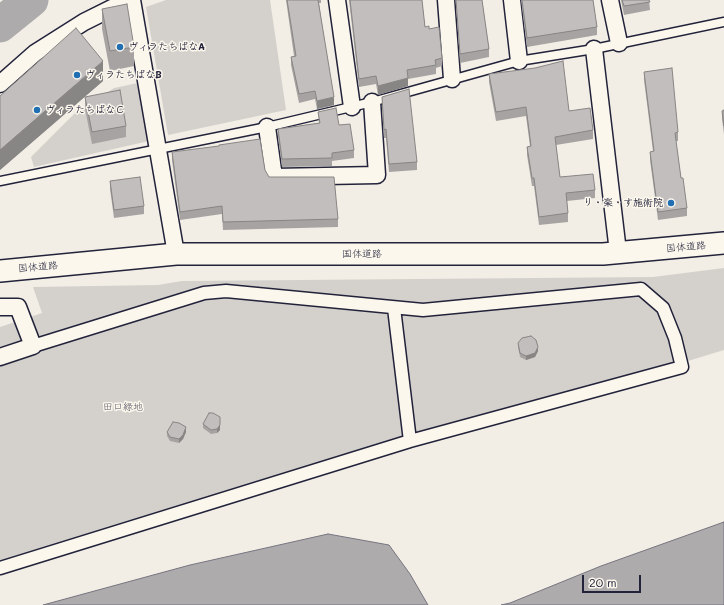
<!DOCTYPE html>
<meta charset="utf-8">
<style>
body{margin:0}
#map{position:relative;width:724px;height:605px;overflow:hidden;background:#f2eee5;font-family:Mali,sans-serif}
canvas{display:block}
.scale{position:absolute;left:582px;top:575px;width:59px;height:18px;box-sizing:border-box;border:2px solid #22223b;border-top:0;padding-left:5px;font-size:12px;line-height:14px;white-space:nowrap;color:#22223b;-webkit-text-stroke:3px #fbf7ec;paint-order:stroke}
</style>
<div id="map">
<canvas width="724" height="605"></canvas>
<div class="scale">20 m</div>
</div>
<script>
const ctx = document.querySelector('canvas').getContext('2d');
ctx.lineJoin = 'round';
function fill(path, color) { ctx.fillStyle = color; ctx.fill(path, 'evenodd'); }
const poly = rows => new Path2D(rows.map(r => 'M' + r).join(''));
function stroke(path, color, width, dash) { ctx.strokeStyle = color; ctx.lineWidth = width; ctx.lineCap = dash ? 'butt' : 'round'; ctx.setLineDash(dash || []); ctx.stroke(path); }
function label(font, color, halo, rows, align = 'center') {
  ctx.font = font + ' Mali,"Klee One",sans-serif'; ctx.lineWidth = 3; ctx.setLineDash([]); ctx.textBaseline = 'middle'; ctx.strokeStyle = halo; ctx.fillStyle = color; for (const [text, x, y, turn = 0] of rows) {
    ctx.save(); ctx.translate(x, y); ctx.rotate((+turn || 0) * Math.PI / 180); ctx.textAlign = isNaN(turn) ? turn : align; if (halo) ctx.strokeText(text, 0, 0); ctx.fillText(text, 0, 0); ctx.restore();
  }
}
fill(poly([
 [166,0,270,0,286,110,168,135,146,7],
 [138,83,149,141,34,167,31,157,75,113,114,88],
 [724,268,724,350,0,571,0,327,42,313,33,287,158,285,182,281,653,277]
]), '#d4d1cc');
const water = poly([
 [724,522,724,605,501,605,510,603,601,566,724,522],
 [328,534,389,545,410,574,428,605,43,605,190,565,328,534]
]);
fill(water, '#aeabad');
stroke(water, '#76747f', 1);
stroke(poly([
 [0,25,31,0]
]), '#aeabad', 35);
const service = poly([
 [0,181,267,127,372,102,519,61,594,49,724,22]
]);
const pedestrian = poly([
 [394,308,410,441],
 [0,568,410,441,682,367,675,338,663,308,641,289,423,310,226,291,204,293,33,346]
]);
const minor = poly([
 [132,0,176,254],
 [337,0,352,107],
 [446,0,452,79],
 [512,0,519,61],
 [610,0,619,43],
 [594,49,618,252],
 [0,84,35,53,84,22,128,0],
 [267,127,274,177,377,175,372,102],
 [0,307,18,307,33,346,0,357]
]);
const tertiary = poly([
 [0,271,176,254,603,254,724,243]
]);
stroke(service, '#22223b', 11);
stroke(pedestrian, '#22223b', 15);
stroke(minor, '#22223b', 19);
stroke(tertiary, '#22223b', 24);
stroke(service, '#fbf7ec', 8);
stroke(pedestrian, '#fbf7ec', 12);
stroke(minor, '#fbf7ec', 16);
stroke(tertiary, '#fbf7ec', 21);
fill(poly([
 [286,0,321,0,321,3,319,3,334,105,317,109,315,99,299,103,291,65,291,57,294,56],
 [349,0,422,0,425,27,429,29,442,58,442,66,436,68,436,74,408,79,408,86,378,95,376,84,359,87],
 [456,0,482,0,489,49,489,57,460,63],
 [521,0,593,0,597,27,597,35,527,47],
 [621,0,649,0,650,10,624,15],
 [102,9,134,47,134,66,110,71,102,29],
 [644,72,678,132,678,141,676,141,681,178,687,208,687,216,658,220,650,160,650,152,653,151,644,80],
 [489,74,569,111,593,130,593,139,556,145,560,177,595,190,595,198,567,201,568,213,568,222,539,225,534,186,532,186,527,155,527,147,530,146,526,116,496,121,489,82],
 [103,81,0,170,0,96],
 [85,97,126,126,126,137,92,144,85,109],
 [382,97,417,162,417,170,389,172,386,138,384,138],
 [724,110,724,134,722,119,722,111],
 [318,112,339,125,354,150,354,158,332,161,332,166,282,167,278,137,278,129,319,123],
 [172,152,265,170,269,177,338,219,338,227,223,230,222,214,180,220,172,160],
 [110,181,144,206,144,214,114,218,110,189],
 [518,343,538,351,535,357,526,360,520,357,518,347],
 [220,417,220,430,217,433,211,434,203,428,203,424],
 [167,432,186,432,183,439,179,443,170,441,167,436]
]), '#a7a3a3');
fill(poly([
 [103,61,103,81,0,170,0,150],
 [408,78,408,86,378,95,378,86],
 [334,97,334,105,317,109,317,101],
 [538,347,538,351,535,357,526,360,526,356],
 [220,425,220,430,217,433,217,429],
 [186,427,186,432,183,439,179,443,179,439]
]), '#888585');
const building = poly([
 [287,0,318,0,334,97,317,101,315,91,299,94,291,57,296,56,287,0],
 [350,0,422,0,425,27,429,26,429,29,439,27,442,58,435,60,436,65,407,70,408,78,378,86,376,76,359,79,350,0],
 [456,0,482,0,489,49,460,54,456,0],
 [522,0,593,0,597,27,527,38,522,0],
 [622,0,649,0,650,2,624,6,622,0],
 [127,4,134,47,110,51,102,9,127,4],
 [76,28,103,61,0,150,0,96,76,28],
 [563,61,569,111,590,108,593,130,555,137,560,177,593,174,595,190,566,193,568,213,539,217,534,178,532,178,527,147,531,146,526,107,496,112,489,74,535,68,563,61],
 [672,68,678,132,675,133,681,178,683,178,687,208,658,212,650,152,654,151,644,72,672,68],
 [409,89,417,162,389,164,386,129,384,130,382,97,409,89],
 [120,90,126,126,92,132,85,97,120,90],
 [336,108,339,125,350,124,354,150,332,153,332,158,282,159,278,129,320,123,318,112,336,108],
 [724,110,724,126,722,111,724,110],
 [260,139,265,170,269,177,334,177,338,219,223,222,222,206,180,212,172,152,219,146,219,145,260,139],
 [140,177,144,206,114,210,110,181,140,177],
 [531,336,536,340,538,347,535,353,526,356,520,353,518,343,522,338,531,336],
 [209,413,213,413,220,417,220,425,217,429,211,430,203,424,209,413],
 [173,422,179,423,186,427,183,435,179,439,170,437,167,432,173,422]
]);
fill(building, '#c2bebe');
stroke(building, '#888585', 1);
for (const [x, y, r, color] of [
 [120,47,4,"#1f6fb2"],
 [77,75,4,"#1f6fb2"],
 [37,110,4,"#1f6fb2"],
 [671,203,4,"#1f6fb2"]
]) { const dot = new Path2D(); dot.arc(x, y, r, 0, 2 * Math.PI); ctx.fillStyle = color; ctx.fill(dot); stroke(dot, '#fbf7ec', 1.5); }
label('bold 10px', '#22223b', '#fbf7ec', [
 ["ヴィラたちばなA",128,47],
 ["ヴィラたちばなB",85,75],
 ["ヴィラたちばなＣ",45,110],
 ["り・楽・す施術院",663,203,"right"]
], 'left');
label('10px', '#22223b', '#fbf7ec', [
 ["国体道路",686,247,-5],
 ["国体道路",362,254],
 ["国体道路",38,267,-5]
]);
label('10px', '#575766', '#fbf7ec', [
 ["田口緑地",123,407]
]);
</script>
